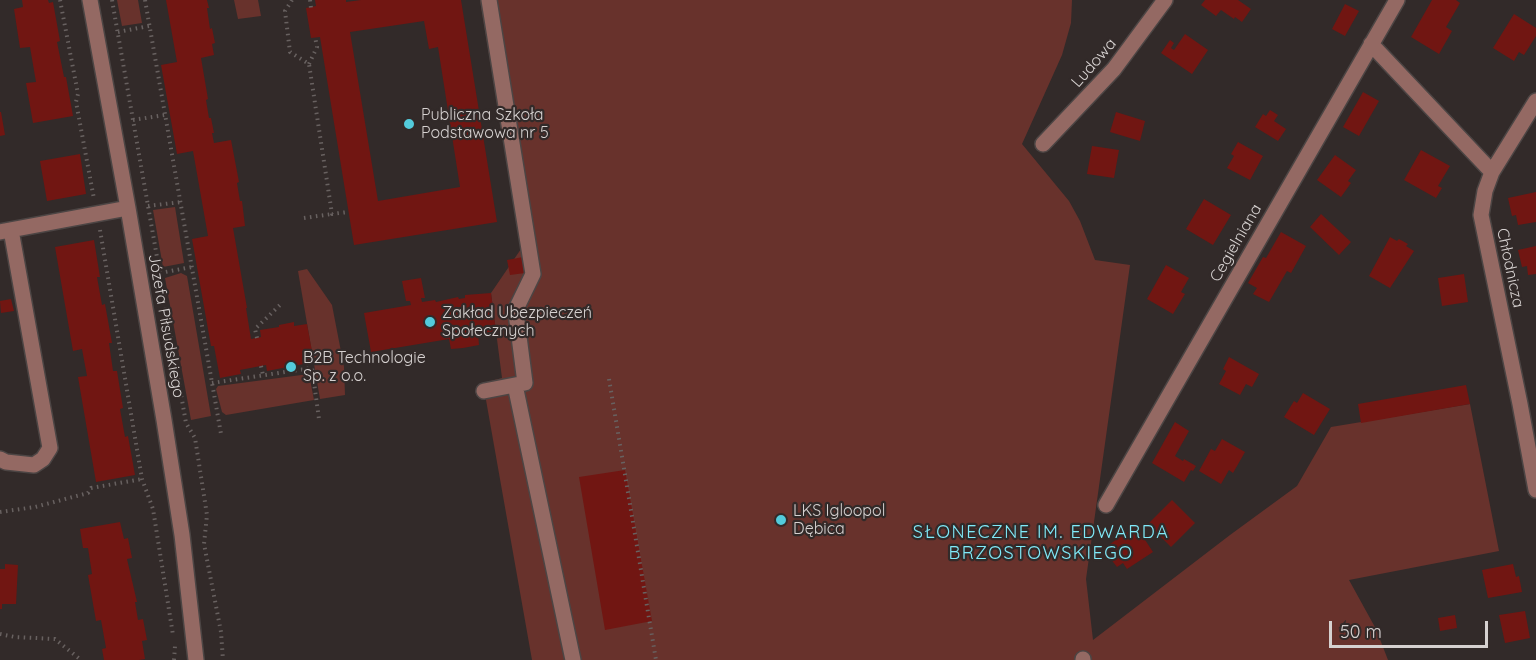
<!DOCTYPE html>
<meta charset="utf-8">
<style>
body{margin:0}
#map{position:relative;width:1536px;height:660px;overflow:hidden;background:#322a29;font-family:Quicksand,sans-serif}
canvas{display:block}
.scale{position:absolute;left:1329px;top:621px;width:159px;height:27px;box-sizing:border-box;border:3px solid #d6d1d0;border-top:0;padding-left:8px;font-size:18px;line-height:21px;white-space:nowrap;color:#d6d1d0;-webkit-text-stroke:4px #322a29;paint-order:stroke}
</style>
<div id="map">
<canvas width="1536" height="660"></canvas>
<div class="scale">50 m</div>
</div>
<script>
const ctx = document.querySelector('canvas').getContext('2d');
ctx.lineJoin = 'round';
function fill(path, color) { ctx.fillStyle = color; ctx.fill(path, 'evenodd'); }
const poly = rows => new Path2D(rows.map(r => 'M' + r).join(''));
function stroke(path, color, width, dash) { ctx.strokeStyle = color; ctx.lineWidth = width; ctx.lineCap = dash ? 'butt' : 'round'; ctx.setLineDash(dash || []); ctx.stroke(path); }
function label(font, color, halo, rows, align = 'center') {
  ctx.font = font + ' Quicksand,sans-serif'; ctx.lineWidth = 4.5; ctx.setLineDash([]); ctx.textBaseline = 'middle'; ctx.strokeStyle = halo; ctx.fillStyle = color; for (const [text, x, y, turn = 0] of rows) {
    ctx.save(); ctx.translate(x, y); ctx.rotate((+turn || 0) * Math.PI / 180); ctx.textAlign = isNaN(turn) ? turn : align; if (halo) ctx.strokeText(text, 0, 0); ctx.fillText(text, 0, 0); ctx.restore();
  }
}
fill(poly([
 [117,0,138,0,142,23,122,26],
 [234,0,258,0,261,16,238,19],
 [480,0,1072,0,1071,23,1062,55,1022,144,1069,201,1080,221,1095,260,1130,265,1086,579,1093,640,1230,535,1297,486,1331,427,1470,404,1499,551,1349,580,1376,629,1388,660,532,660,483,383,502,378,491,293,521,249],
 [175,207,184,263,163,267,153,210],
 [307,269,332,305,344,367,345,395,320,399,298,271],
 [181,273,187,276,211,416,191,420,165,278],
 [309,374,314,400,226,415,222,412,216,389,218,386]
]), '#68322c');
fill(poly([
 [22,0,48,0,49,3,53,2,60,41,57,42,64,77,66,77,73,116,33,123,26,83,36,82,30,47,20,48,14,9,23,7],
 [166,0,207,0,209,8,207,8,210,29,212,28,215,43,212,44,214,55,201,58,208,99,206,100,209,118,211,118,214,133,212,133,214,143,231,140,239,182,237,183,240,201,242,201,245,226,233,228,247,308,246,308,251,339,261,337,260,330,279,327,279,325,294,322,294,326,307,324,314,362,267,371,266,365,240,370,241,374,220,378,214,346,211,346,192,239,208,236,193,151,177,154,161,65,177,62],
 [315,0,346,0,346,2,361,0,461,0,497,222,354,245,320,37,311,38,306,8,316,6],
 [424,21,429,49,438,47,460,187,378,201,350,32],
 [1205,0,1238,0,1251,9,1242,22,1235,17,1234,19,1221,10,1216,16,1201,5],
 [1432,0,1456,0,1460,3,1446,27,1452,31,1439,54,1411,37],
 [1345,4,1359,11,1345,36,1332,29],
 [1514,14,1536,28,1536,36,1524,55,1519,52,1514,61,1493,48],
 [1185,34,1208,50,1192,74,1161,53,1170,40,1174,43,1171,48,1174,50],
 [1363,92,1379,101,1359,136,1343,127],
 [1270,110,1278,115,1274,121,1286,129,1278,141,1255,127,1263,114,1266,116],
 [0,112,1,112,5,135,0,136],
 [1116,112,1145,121,1140,141,1110,132],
 [1238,142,1263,156,1250,180,1227,168,1234,156,1231,154],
 [1092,146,1119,150,1114,178,1087,174],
 [1421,150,1450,166,1438,186,1442,188,1436,198,1404,180],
 [80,154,86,194,47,201,40,161],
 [1335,155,1356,170,1348,181,1351,183,1341,197,1317,180],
 [1536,192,1536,222,1518,225,1516,215,1512,216,1508,198],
 [1204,199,1231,215,1213,245,1186,229],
 [1321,214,1351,242,1339,255,1310,227],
 [1281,232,1306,246,1291,273,1287,271,1269,302,1253,294,1257,288,1248,283,1263,257,1266,258],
 [1390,237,1397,241,1399,239,1408,244,1406,246,1414,251,1390,288,1369,276],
 [94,240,100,277,97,277,102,305,105,304,112,343,109,343,113,371,117,371,123,408,120,409,125,437,128,436,135,475,96,482,78,377,87,376,82,349,73,351,55,247],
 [1536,246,1536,274,1528,275,1527,266,1522,267,1518,250],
 [523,257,525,273,510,275,507,260],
 [1166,265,1189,278,1181,292,1185,294,1173,314,1147,299],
 [1464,274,1468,302,1442,306,1438,278],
 [421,278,425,298,421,298,422,302,435,300,436,302,458,297,459,299,465,298,465,295,491,293,496,331,478,334,479,345,463,348,451,349,449,339,371,352,364,313,411,305,410,301,406,301,402,281],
 [11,299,14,311,1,313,0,301],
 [1229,357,1259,374,1252,387,1246,384,1240,395,1219,384,1226,371,1223,369],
 [1466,385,1470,404,1361,423,1358,404],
 [1303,393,1330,409,1314,435,1284,417,1294,401,1297,403],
 [1175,422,1189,431,1175,456,1183,461,1184,459,1196,466,1193,471,1191,470,1184,482,1152,463],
 [1222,439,1245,452,1233,473,1229,470,1221,484,1199,471,1211,449,1215,451],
 [625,470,652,621,605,630,579,477],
 [1172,500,1195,523,1171,547,1148,524],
 [120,522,124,539,128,538,132,558,127,559,137,602,135,602,138,620,143,619,147,640,142,641,145,659,139,660,104,660,102,649,106,648,101,620,96,621,88,575,92,574,88,548,83,548,80,529],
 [1136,526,1153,552,1127,569,1123,563,1117,567,1110,558,1117,554,1110,544],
 [5,564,18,565,16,604,2,604,2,609,0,609,0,569,5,569],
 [1513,564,1516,577,1519,576,1522,592,1488,598,1482,570],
 [1525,611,1530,638,1505,643,1499,615],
 [1455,615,1457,628,1440,631,1438,618]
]), '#711612');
const minor = poly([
 [90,0,128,208,164,420,182,535,196,660],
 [1371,44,1492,172],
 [1536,101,1492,172,1485,191,1481,215,1520,404,1536,490],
 [1043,144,1114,69,1165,0],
 [0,232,128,208],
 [515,385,573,660],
 [484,391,525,383,516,313,517,307,533,274,489,0],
 [0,459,6,462,34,465,43,459,50,448,11,230],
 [1106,505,1397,0],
 [1083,659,1083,660]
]);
stroke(minor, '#4c4544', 18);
stroke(poly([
 [60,0,78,94,76,102,94,199],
 [112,0,186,423,195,438,207,515,204,544,221,632,223,660],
 [145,0,221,434],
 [292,0,285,11,290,52,309,64,332,214,348,212],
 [310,0,311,8],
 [118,32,149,26],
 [309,64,317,47,315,37],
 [133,120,165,115],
 [148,206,181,202],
 [304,218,332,214],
 [100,230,142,479,153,509,173,635],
 [160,273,192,267],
 [257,338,255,329,280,305],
 [261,366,263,375],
 [609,379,656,660],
 [212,383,312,368,319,419],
 [0,512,35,507,88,493,91,488,142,479],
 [0,634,15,637,55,639,81,660],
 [174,660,175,646]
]), '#686160', 4, [1.5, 4.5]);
stroke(minor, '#946963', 15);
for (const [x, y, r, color] of [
 [409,124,6,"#53cbdb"],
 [430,322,6,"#53cbdb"],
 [291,367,6,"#53cbdb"],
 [781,520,6,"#53cbdb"]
]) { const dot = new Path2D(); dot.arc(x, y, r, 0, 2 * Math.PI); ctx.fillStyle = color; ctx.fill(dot); stroke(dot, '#322a29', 2); }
label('16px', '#d6d1d0', '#322a29', [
 ["Ludowa",1094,63,-49],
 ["Cegielniana",1236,243,-60],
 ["Chłodnicza",1510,268,78],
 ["Józefa Piłsudskiego",166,326,80]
]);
label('16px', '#d6d1d0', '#322a29', [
 ["Publiczna Szkoła",421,115],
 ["Podstawowa nr 5",421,133],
 ["Zakład Ubezpieczeń",442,313],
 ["Społecznych",442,331],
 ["B2B Technologie",303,358],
 ["Sp. z o.o.",303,376],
 ["LKS Igloopol",793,511],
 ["Dębica",793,529]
], 'left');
ctx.letterSpacing = '1.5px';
label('18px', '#80eaf9', '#322a29', [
 ["SŁONECZNE IM. EDWARDA",1041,533],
 ["BRZOSTOWSKIEGO",1041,554]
]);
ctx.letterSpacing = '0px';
</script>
